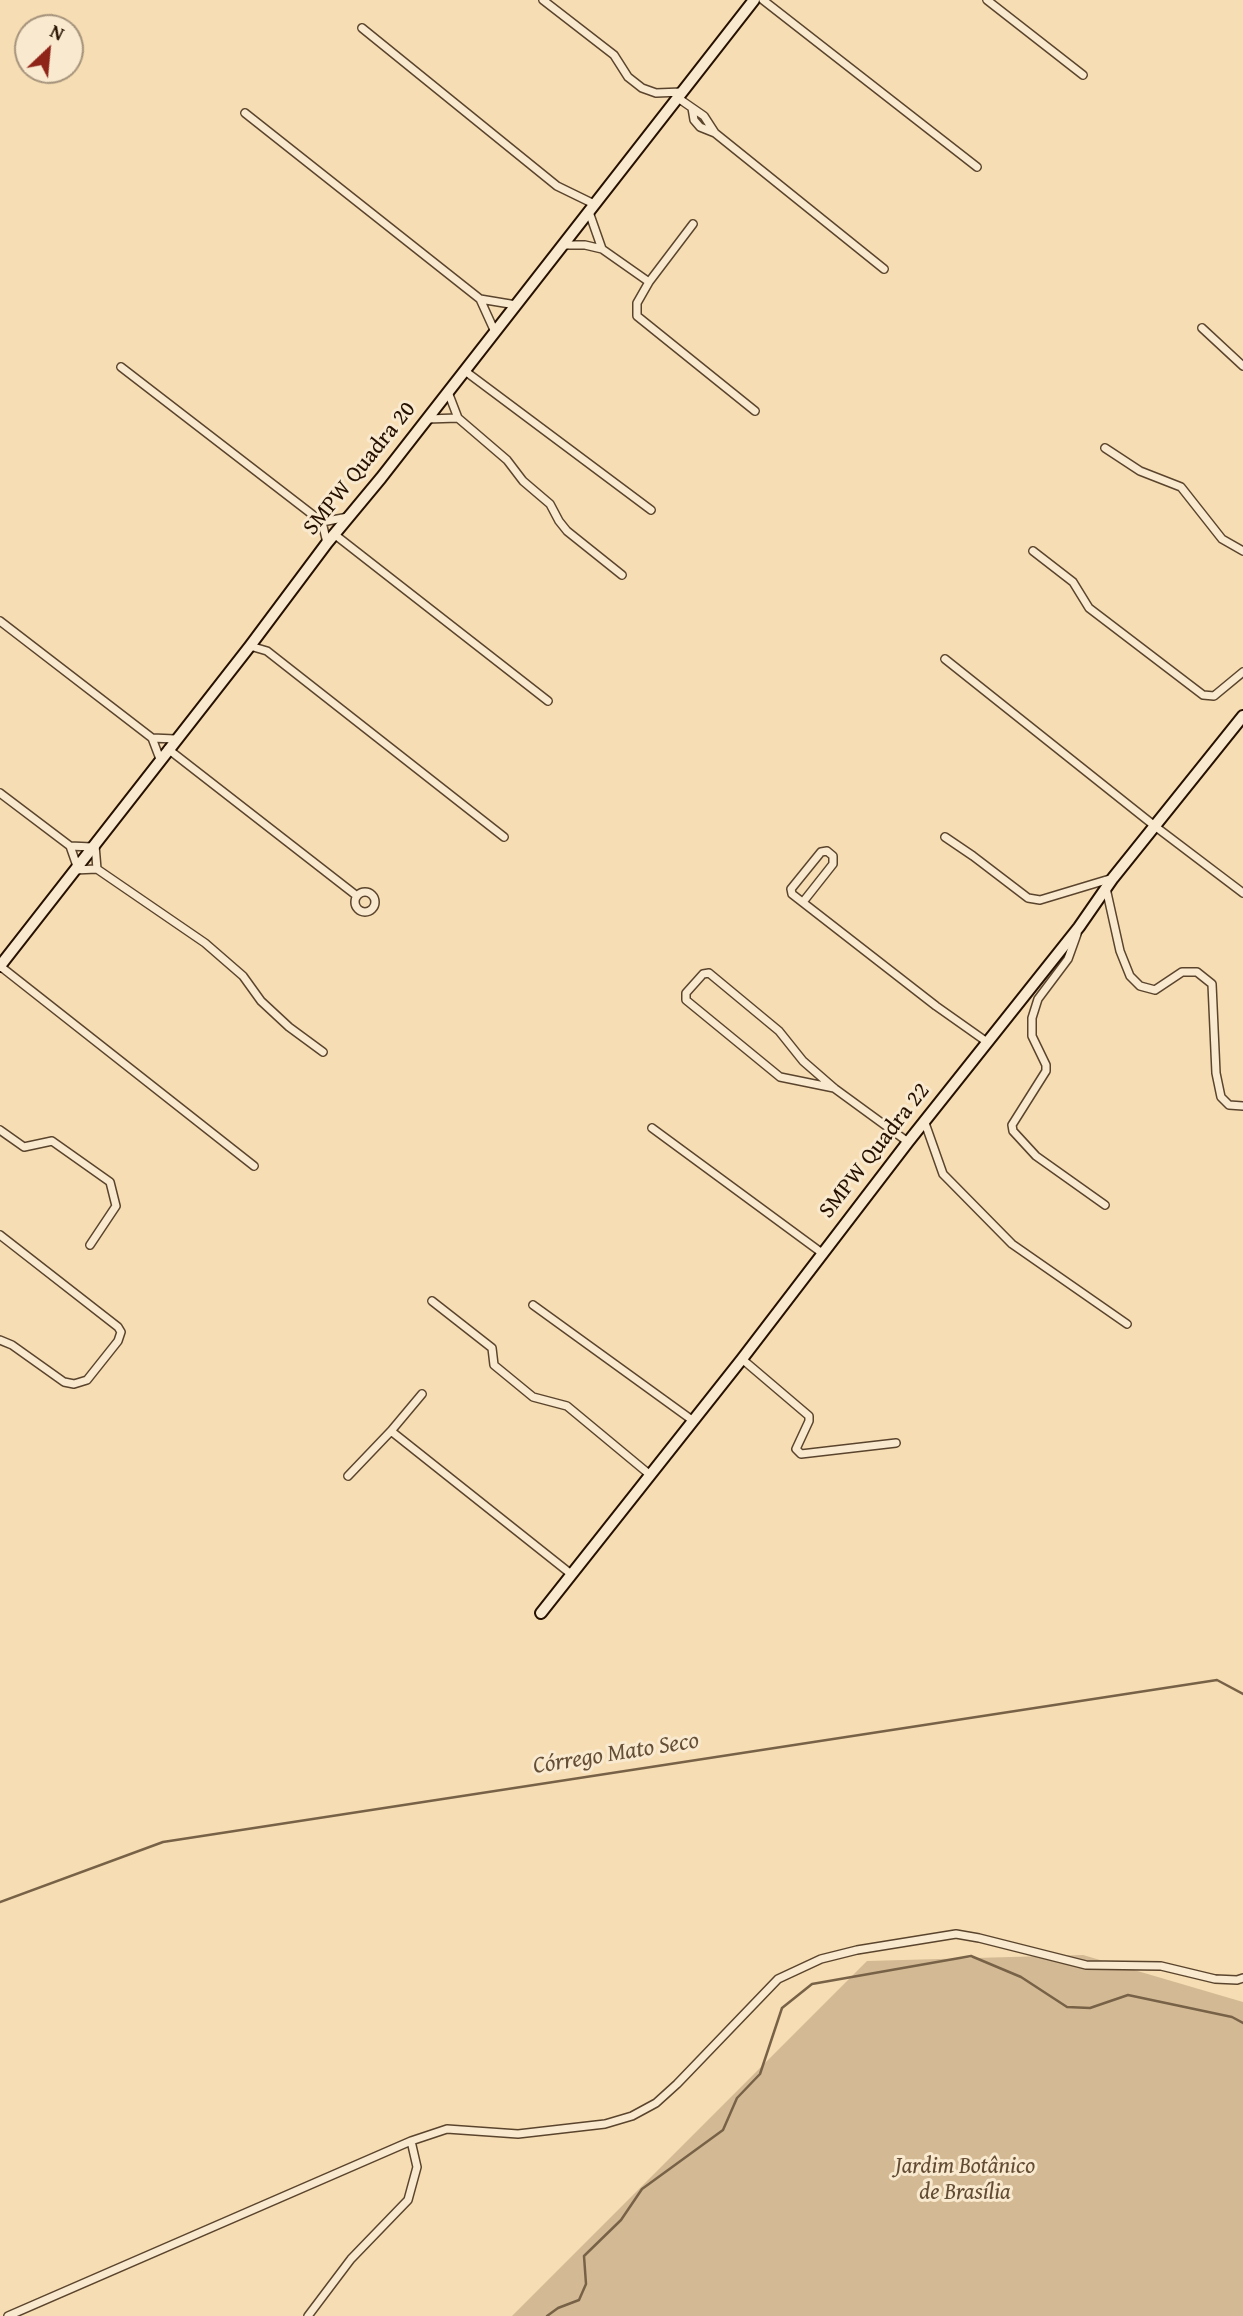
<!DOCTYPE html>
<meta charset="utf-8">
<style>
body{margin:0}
#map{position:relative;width:1243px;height:2316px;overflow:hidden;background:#f6ddb3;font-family:"Gentium Book Plus",serif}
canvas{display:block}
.north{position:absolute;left:14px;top:14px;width:70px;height:70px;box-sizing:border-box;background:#f9e9ce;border:2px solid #a5937c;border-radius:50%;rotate:26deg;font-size:19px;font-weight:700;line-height:28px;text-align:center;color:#261100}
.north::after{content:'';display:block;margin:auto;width:24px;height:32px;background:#8f2418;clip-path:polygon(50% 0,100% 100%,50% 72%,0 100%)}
</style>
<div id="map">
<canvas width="1243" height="2316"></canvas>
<div class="north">N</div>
</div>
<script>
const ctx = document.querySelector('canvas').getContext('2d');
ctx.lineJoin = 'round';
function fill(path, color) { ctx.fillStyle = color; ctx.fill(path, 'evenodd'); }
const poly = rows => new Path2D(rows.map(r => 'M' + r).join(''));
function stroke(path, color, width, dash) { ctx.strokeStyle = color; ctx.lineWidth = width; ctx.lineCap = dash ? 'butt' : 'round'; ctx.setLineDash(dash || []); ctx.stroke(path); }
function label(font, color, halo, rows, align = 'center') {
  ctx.font = font + ' "Gentium Book Plus",serif'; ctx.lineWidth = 6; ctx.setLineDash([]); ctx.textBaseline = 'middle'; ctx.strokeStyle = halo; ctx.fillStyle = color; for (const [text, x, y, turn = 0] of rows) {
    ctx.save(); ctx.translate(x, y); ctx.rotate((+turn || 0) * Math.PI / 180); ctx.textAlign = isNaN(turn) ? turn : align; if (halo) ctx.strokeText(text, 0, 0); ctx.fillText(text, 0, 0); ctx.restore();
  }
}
fill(poly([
 [1083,1955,1243,2002,1243,2316,512,2316,867,1961]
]), '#d3ba95');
stroke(poly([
 [0,1902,163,1842,1217,1680,1243,1694],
 [547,2316,558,2308,579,2300,586,2284,584,2256,621,2220,642,2189,723,2130,737,2098,760,2074,782,2008,812,1984,971,1956,1021,1977,1067,2007,1090,2008,1128,1995,1232,2017,1243,2023]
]), '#786247', 2.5);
const street = poly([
 [543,0,614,55,628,77,642,88,656,93,682,92],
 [763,0,977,167],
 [987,0,1083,75],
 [362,28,557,186,594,204],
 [678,98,704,116,715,133],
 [692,108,694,120,700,127,715,133,884,269],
 [245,113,480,299,516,305],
 [589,212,602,249],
 [563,245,585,245,602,249,649,282,637,303,637,316,755,411],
 [649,282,693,224],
 [480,299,495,332],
 [1202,328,1243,366],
 [121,367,322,522,327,543],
 [465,371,651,510],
 [448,392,458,418,507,460,523,481,550,504,559,521,567,531,622,575],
 [427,419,458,418],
 [1105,448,1140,471,1181,487,1222,539,1243,551],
 [322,522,348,517],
 [334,534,548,701],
 [1033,551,1073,582,1089,608,1203,695,1214,696,1243,672],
 [0,621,152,738,160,759],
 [250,646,267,651,504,837],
 [945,659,1156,827,1243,893],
 [152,738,175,739],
 [168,749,357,896],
 [0,793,70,846,92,847],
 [945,837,973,856,1028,898,1040,900,1113,878],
 [95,845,97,869,205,943,243,976,261,1001,289,1027,323,1052],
 [70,846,77,866],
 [74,870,97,869],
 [1106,888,1120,951,1130,976,1140,986,1155,990,1182,972,1197,972,1212,984,1216,1073,1221,1097,1229,1105,1243,1106],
 '355 902a10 10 0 1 1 20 0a10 10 0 1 1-20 0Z',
 [803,902,833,864,833,856,827,851,821,852,791,889,792,894,936,1006,987,1042],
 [1077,934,1068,959,1038,999,1032,1018,1032,1036,1046,1065,1046,1071,1012,1125,1013,1131,1036,1156,1105,1205],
 [0,966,254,1166],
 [834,1088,780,1077,686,1000,686,993,703,974,709,973,779,1031,803,1061,834,1088,908,1142],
 [925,1123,943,1174,1012,1244,1127,1324],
 [652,1128,822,1253],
 [0,1130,24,1147,52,1141,110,1182,116,1206,90,1245],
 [0,1235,118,1327,121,1332,118,1341,87,1380,74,1384,64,1382,12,1345,0,1340],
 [432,1301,492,1348,494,1365,533,1397,567,1406,649,1474],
 [533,1305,692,1420],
 [742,1359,809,1416,809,1421,796,1449,801,1454,896,1443],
 [391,1431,571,1574],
 [348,1476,391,1431,422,1394],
 [8,2316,411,2141,447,2129,518,2134,605,2124,632,2116,656,2103,677,2084,778,1979,821,1959,857,1950,956,1934,979,1938,1086,1965,1161,1966,1215,1979,1237,1980,1243,1978],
 [308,2316,351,2259,408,2200,417,2167,411,2141]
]);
const secondary = poly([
 [0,966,250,646,327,543,381,478,754,0],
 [541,1613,742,1359,908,1142,1079,927,1113,878,1243,716]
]);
stroke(street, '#5a442d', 10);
stroke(secondary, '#261100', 14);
stroke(street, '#f9e9ce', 7);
stroke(secondary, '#f9e9ce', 10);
label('23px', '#261100', '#f9e9ce', [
 ["SMPW Quadra 20",360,469,-51],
 ["SMPW Quadra 22",875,1151,-52]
]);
label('italic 23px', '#634c34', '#f9e9ce', [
 ["Jardim Botânico",965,2167],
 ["de Brasília",965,2193]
]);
label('italic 24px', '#644e35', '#f9e9ce', [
 ["Córrego Mato Seco",616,1754,-9]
]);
</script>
